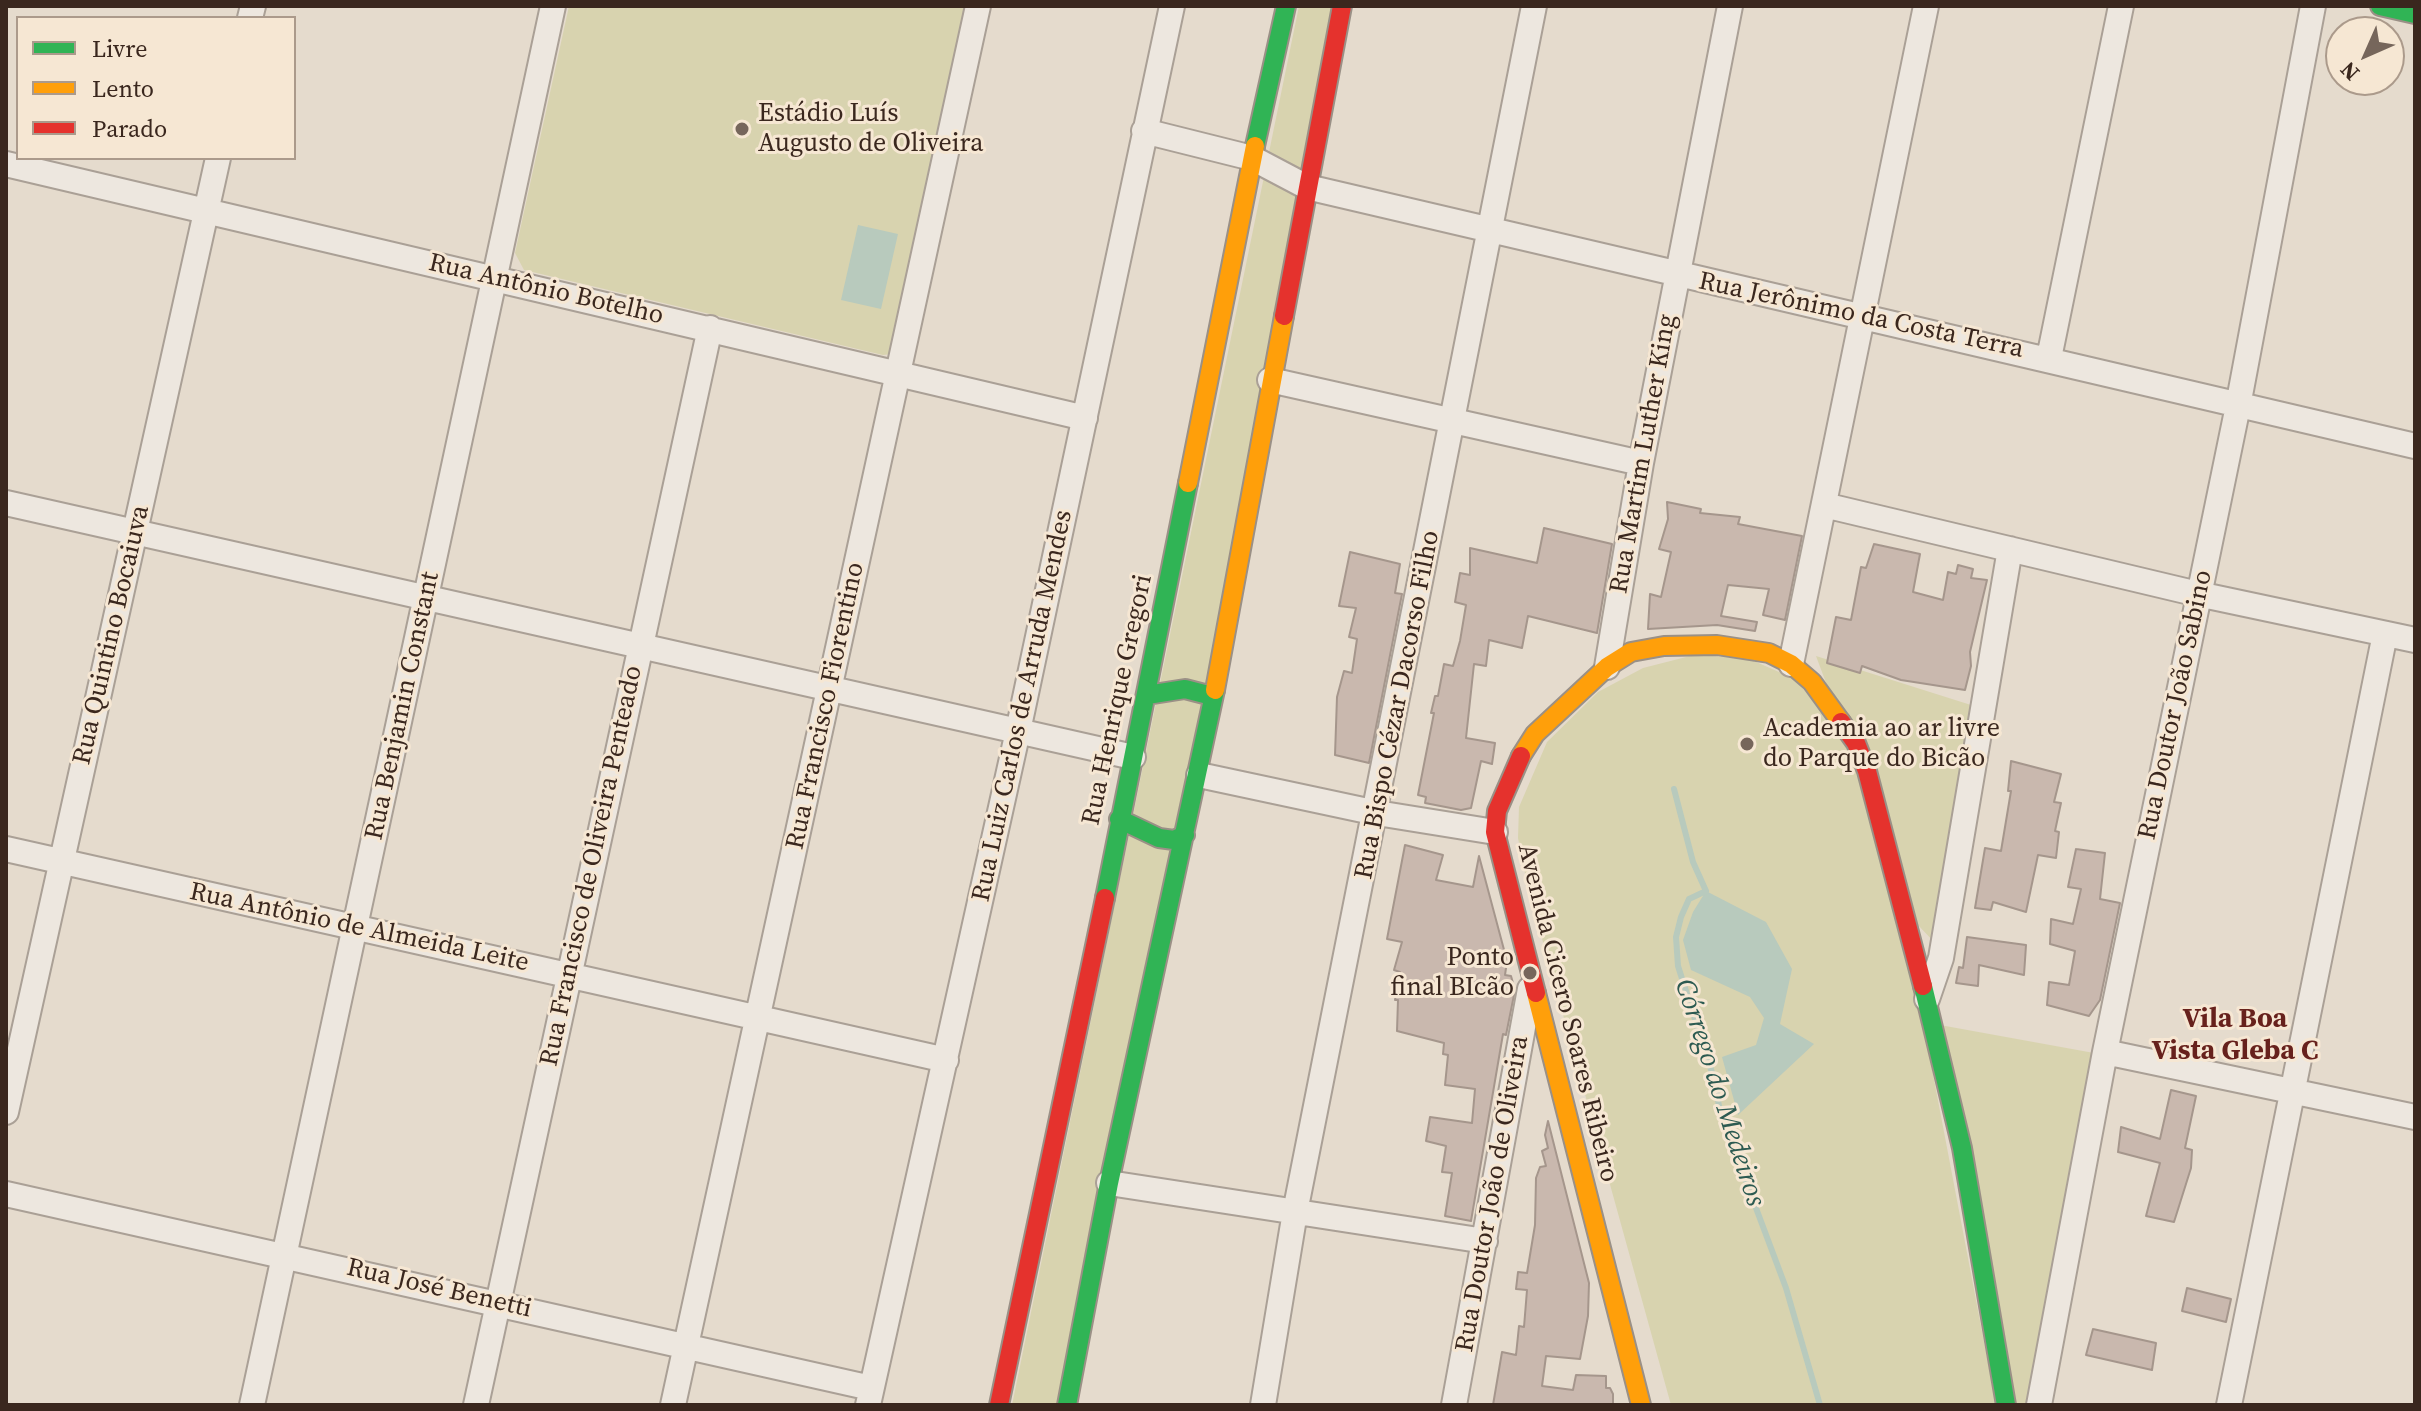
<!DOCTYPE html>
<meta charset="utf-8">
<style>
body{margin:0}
#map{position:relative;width:2421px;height:1411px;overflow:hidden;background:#e5dbcd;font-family:"Source Serif 4",serif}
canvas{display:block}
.frame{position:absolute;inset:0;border:8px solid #3a271e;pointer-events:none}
.legend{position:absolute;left:16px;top:16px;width:280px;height:144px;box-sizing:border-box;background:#f6e7d3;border:2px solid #ab9a8b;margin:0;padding:10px 14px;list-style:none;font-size:24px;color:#3a271e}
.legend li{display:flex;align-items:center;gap:16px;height:40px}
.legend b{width:40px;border:2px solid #ab9a8b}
.north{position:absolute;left:2325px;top:16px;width:80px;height:80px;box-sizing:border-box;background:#f6e7d3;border:2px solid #ab9a8b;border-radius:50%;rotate:225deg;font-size:22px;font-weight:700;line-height:32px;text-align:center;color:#3a271e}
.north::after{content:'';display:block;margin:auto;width:28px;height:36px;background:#76665b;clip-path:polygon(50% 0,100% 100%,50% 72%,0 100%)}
</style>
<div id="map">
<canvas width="2421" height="1411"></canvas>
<div class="frame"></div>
<ul class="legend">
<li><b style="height:10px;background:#30b455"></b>Livre</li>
<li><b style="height:10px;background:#ff9f0a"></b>Lento</li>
<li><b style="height:10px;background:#e5322d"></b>Parado</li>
</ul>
<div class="north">N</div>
</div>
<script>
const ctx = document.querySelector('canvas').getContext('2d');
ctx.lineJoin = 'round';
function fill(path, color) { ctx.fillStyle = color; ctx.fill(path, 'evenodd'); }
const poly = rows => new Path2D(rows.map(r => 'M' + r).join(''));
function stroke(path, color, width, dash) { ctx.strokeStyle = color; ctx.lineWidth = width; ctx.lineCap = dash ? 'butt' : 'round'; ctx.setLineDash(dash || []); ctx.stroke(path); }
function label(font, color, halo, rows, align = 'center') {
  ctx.font = font + ' "Source Serif 4",serif'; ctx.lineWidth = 6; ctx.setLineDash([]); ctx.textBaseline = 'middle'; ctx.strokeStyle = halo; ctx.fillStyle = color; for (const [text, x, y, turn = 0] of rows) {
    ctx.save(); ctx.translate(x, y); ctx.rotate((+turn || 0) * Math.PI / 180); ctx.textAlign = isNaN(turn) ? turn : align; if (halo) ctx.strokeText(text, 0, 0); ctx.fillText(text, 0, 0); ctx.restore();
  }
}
fill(poly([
 [569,6,968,6,892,354,883,355,524,270,515,253],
 [1299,6,1349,6,1061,1405,1012,1405],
 [1694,655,1747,658,1795,679,1850,745,1912,964,1996,1405,1671,1405,1528,888,1518,838,1519,807,1547,742,1598,692,1643,668],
 [1816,656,1971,705,1937,945,1916,923],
 [1940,1025,2094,1053,2034,1405,2014,1405]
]), '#d8d3af');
fill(poly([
 [858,225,898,234,881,309,841,300],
 [1706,891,1766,922,1792,969,1780,1024,1814,1044,1738,1115,1722,1057,1756,1045,1764,1018,1750,997,1691,970,1683,940,1693,912]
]), '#b8cabd');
stroke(poly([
 [1674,789,1693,862,1706,891,1689,899,1681,917,1676,937,1678,966,1715,1082,1720,1112,1786,1288,1820,1405]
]), '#b8cabd', 6);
const building = poly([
 [1667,502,1701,509,1700,513,1740,517,1738,524,1802,536,1785,620,1763,615,1769,589,1728,585,1721,616,1757,622,1755,631,1717,625,1648,629,1650,594,1661,597,1671,552,1659,549,1668,519,1667,502],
 [1544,528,1612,544,1597,633,1528,616,1522,648,1489,640,1486,666,1474,664,1466,738,1495,743,1492,764,1481,761,1471,808,1461,810,1425,803,1426,797,1418,795,1434,713,1431,713,1435,696,1438,696,1444,664,1453,666,1460,641,1466,605,1455,602,1460,573,1470,575,1470,548,1537,563,1544,528],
 [1874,544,1920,554,1913,592,1943,600,1948,572,1956,574,1958,565,1973,569,1971,578,1987,580,1970,652,1971,666,1965,690,1901,680,1862,666,1860,673,1827,663,1836,617,1851,620,1861,567,1866,568,1874,544],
 [1350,552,1400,564,1395,593,1402,594,1369,763,1335,755,1337,697,1344,671,1352,673,1357,639,1349,637,1356,608,1339,606,1350,552],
 [2011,761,2061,774,2054,802,2061,803,2055,831,2059,832,2056,858,2038,855,2026,912,1993,902,1991,910,1975,908,1985,848,2001,851,2011,791,2008,791,2011,761],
 [1405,845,1443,855,1436,880,1473,887,1479,856,1507,961,1505,975,1511,976,1515,990,1506,1035,1503,1034,1471,1221,1445,1216,1452,1173,1442,1172,1446,1146,1426,1141,1430,1117,1472,1123,1475,1089,1445,1085,1448,1055,1443,1054,1444,1043,1397,1031,1398,1000,1395,1000,1400,972,1394,970,1402,942,1387,939,1405,845],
 [2076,849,2105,853,2100,899,2120,903,2100,1000,2089,1016,2047,1005,2049,982,2069,985,2075,951,2050,944,2051,919,2073,924,2081,889,2068,887,2076,849],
 [1967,937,2026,945,2024,975,1979,965,1978,986,1956,983,1959,967,1963,968,1967,937],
 [2171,1090,2196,1096,2185,1148,2192,1150,2191,1168,2174,1222,2146,1216,2160,1163,2118,1152,2121,1127,2160,1139,2171,1090],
 [1548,1121,1589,1283,1588,1316,1580,1359,1546,1356,1542,1386,1573,1390,1576,1375,1606,1376,1606,1388,1610,1388,1613,1394,1613,1405,1493,1405,1502,1352,1516,1355,1519,1326,1524,1327,1527,1290,1516,1289,1518,1272,1527,1273,1535,1225,1536,1178,1540,1167,1546,1166,1542,1151,1548,1148,1545,1135,1548,1121],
 [2187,1288,2231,1299,2226,1322,2182,1311,2187,1288],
 [2093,1329,2156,1343,2152,1370,2086,1355,2093,1329]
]);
fill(building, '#c9b8ae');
stroke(building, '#a5968c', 2);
const street = poly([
 [250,18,253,6],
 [1144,131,1252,158,1307,187,2415,446],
 [6,164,1085,418],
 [2049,358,2121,6],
 [1270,380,1641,463],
 [6,503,1133,757],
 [1824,505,2198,594,2415,640],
 [1791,664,1926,6],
 [1607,667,1641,463,1730,6],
 [1199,775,1377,813,1495,832],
 [6,849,946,1060],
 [1927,999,1941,958,2010,549],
 [2105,1052,2415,1117],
 [6,1112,218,158],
 [1109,1183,1485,1241],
 [6,1194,871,1388],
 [252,1405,553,6],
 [476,1405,710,328],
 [673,1405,978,6],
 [868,1405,1018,731,1172,6],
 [1263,1405,1295,1212,1534,6],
 [1454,1405,1530,989],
 [2039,1405,2105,1052,2238,406,2313,6],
 [2229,1405,2385,634]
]);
const fast = poly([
 [2380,6,2415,14],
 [1255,146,1286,6],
 [1147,695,1185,689,1212,696],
 [1119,819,1159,838,1174,840,1185,835],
 [1105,898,1188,483],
 [1923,986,1962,1148,2006,1405],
 [1067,1405,1109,1183,1215,690]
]);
const slow = poly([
 [1188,483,1255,146],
 [1215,690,1284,316],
 [1521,756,1535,734,1607,667,1631,652,1664,646,1717,645,1769,653,1791,664,1812,682,1841,722],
 [1536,993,1641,1405]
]);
const jam = poly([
 [1284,316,1342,6],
 [1841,722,1856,743,1867,771,1923,986],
 [1521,756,1497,811,1495,832,1536,993],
 [999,1405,1105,898]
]);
stroke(street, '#aaa096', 28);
stroke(fast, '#9a9086', 22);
stroke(slow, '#9a9086', 22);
stroke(jam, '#9a9086', 22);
stroke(street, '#ede7df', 24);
stroke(fast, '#30b455', 18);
stroke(slow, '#ff9f0a', 18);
stroke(jam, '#e5322d', 18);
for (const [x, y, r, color] of [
 [742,129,8,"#76665b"],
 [1747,744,8,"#76665b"],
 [1530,973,8,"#76665b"]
]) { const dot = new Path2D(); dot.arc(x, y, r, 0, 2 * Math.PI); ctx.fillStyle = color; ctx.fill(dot); stroke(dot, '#f6e7d3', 3); }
label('26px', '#3a271e', '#f6e7d3', [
 ["Estádio Luís",758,114],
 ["Augusto de Oliveira",758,144],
 ["Academia ao ar livre",1763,729],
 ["do Parque do Bicão",1763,759],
 ["Ponto",1514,958,"right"],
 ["final BIcão",1514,988,"right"]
], 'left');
label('26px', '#3a271e', '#f6e7d3', [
 ["Rua Antônio Botelho",546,290,13],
 ["Rua Jerônimo da Costa Terra",1861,316,12],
 ["Rua Martim Luther King",1644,454,-80],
 ["Rua Quintino Bocaiuva",112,635,-77],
 ["Rua Henrique Gregori",1118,700,-78],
 ["Rua Bispo Cézar Dacorso Filho",1398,705,-79],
 ["Rua Doutor João Sabino",2176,705,-78],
 ["Rua Benjamin Constant",403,706,-78],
 ["Rua Francisco Fiorentino",826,706,-78],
 ["Rua Luiz Carlos de Arruda Mendes",1023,706,-78],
 ["Rua Francisco de Oliveira Penteado",592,866,-78],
 ["Rua Antônio de Almeida Leite",359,928,12],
 ["Avenida Cicero Soares Ribeiro",1567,1013,76],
 ["Rua Doutor João de Oliveira",1493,1194,-80],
 ["Rua José Benetti",439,1289,13]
]);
label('bold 28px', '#67211c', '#f6e7d3', [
 ["Vila Boa",2235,1020],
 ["Vista Gleba C",2235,1052]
]);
label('italic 28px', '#2c5a51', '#f6e7d3', [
 ["Córrego do Medeiros",1719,1093,72]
]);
</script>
